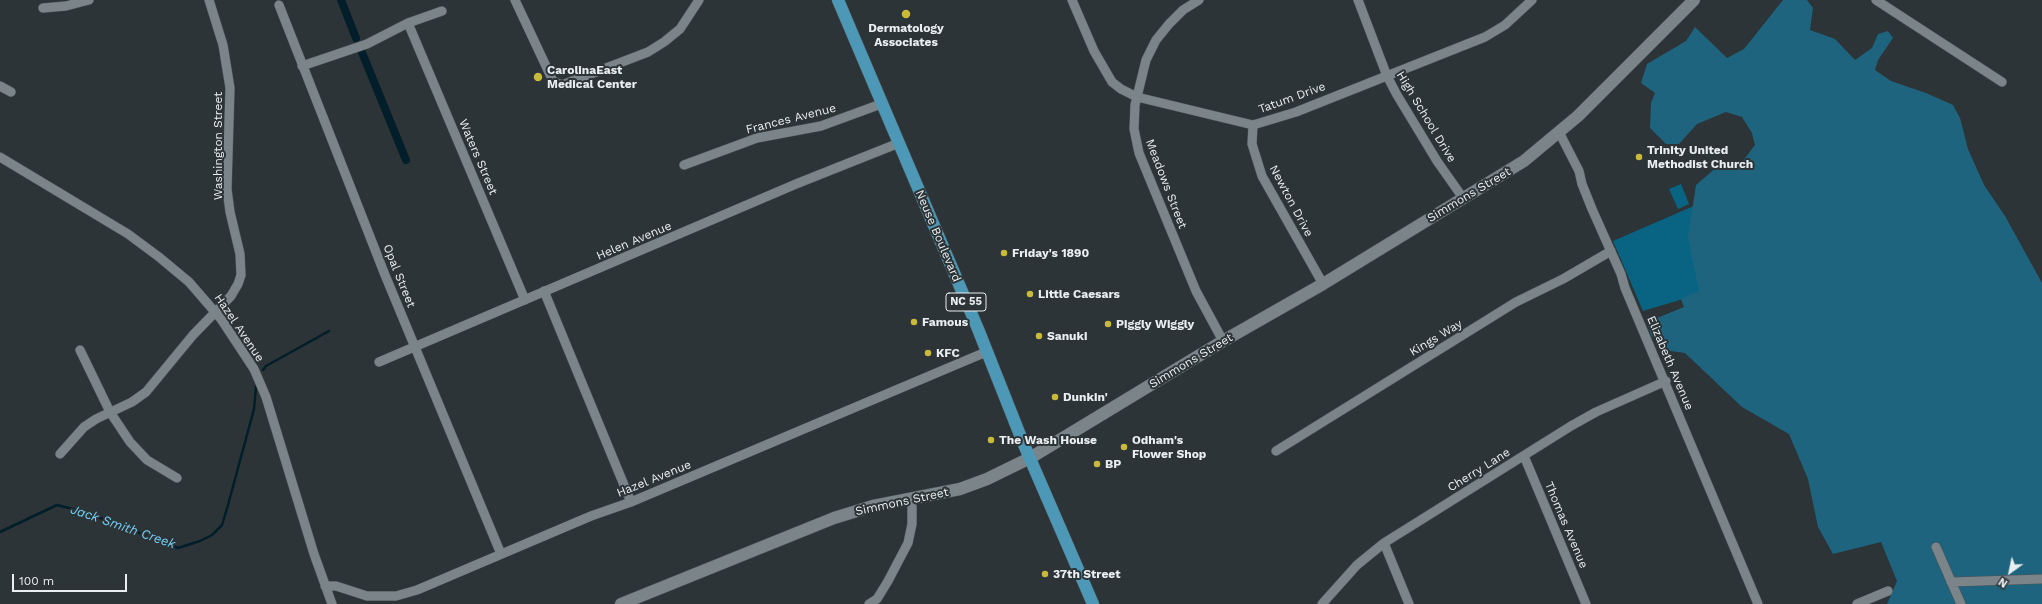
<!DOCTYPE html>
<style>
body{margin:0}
#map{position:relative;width:2042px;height:604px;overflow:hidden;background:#2c3437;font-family:"Work Sans",sans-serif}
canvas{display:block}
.north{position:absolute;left:1990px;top:552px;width:40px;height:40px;-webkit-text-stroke:3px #2c3437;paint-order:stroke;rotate:213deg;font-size:11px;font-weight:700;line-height:16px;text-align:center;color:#e9eef0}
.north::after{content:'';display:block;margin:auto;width:14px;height:18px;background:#e9eef0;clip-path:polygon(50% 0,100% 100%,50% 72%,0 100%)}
.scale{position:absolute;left:12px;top:574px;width:115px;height:18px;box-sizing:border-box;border:2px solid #e9eef0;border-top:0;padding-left:5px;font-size:12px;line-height:14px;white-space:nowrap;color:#e9eef0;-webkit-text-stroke:3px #2c3437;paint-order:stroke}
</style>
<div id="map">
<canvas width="2042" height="604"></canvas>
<div class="north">N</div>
<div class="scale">100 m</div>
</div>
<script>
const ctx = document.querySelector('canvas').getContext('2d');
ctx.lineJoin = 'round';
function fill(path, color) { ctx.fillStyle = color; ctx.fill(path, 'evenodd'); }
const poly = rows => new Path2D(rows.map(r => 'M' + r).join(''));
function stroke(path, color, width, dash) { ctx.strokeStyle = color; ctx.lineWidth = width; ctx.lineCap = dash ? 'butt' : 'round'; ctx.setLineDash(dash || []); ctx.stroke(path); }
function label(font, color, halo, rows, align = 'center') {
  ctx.font = font + ' "Work Sans",sans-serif'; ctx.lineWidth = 4; ctx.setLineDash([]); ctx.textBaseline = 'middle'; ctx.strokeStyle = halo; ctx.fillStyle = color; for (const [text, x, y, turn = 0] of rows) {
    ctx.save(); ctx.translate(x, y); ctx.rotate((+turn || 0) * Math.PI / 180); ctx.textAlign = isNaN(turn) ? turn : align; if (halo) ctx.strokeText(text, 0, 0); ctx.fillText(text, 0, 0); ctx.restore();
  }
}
fill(poly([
 [1681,184,1689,204,1678,209,1669,189],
 [1696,205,1723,287,1643,311,1613,241]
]), '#096484');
fill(poly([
 [1783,0,1807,0,1813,8,1810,30,1835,39,1855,60,1872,48,1878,34,1888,31,1893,38,1878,60,1875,70,1891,81,1926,93,1953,105,1960,118,1968,149,1984,185,2005,216,2042,283,2042,604,1887,604,1897,581,1881,542,1833,554,1818,527,1808,479,1789,434,1742,407,1685,353,1664,350,1651,335,1647,322,1684,307,1681,299,1699,291,1688,237,1696,185,1717,167,1739,166,1755,145,1752,133,1742,117,1726,112,1697,124,1679,144,1666,144,1650,128,1651,103,1655,93,1641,83,1647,64,1686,41,1695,27,1727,58,1744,49]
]), '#1e647f');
stroke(poly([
 [263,370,266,366,329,331],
 [0,532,57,505,85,512,178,548,200,541,212,535,222,525,228,505,254,409,256,386]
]), '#021e2a', 2.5);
stroke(poly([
 [341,0,356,38],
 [361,50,406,160]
]), '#021e2a', 8);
const minor = poly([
 [515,0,553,81,562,85,648,52,664,42,680,29,699,0],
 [1072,0,1094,51,1112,82,1121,89,1137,97,1253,125,1296,112,1485,37,1505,25,1532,0],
 [1199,0,1183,10,1169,24,1156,40,1146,60,1135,105,1134,129,1139,153,1196,291,1223,341],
 [1358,0,1387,76,1397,95,1437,161,1463,198],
 [1876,0,2002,82],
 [279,5,385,275,501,554],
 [43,8,66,6,89,0],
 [408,23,525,300],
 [302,66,367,44,408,23,442,11],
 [0,86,11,92],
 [1253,125,1252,144,1262,176,1323,284],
 [1559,132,1579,171,1582,184,1592,209,1621,274,1625,288,1758,604],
 [0,157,128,234,159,257,189,282,221,319,254,369,266,397,314,554,332,604],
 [684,165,757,138,821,126,881,104],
 [544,291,631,502],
 [80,350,110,412,130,442,147,460,177,478],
 [379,362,796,184,899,143],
 [1276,451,1516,302,1563,279,1611,251],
 [60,454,84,427,96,419,132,402,146,392,193,335,231,296,238,284,241,275,240,254,230,212,227,189,230,88,223,45,209,0],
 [1524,456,1586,604],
 [1384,543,1409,604],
 [1936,547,1961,604],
 [1951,582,2042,579],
 [325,586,336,586,367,596,396,596,417,590,591,516,631,502,986,352],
 [869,604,877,599,888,581,908,543,912,524,912,499],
 [1322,604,1357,565,1384,543,1571,426,1596,412,1666,381],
 [1857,604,1888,591]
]);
const tertiary = poly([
 [621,604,834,518,873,506,960,489,987,479,1030,458,1223,341,1323,284,1524,161,1578,116,1694,0]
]);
const primary = poly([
 [838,0,978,329,1022,440,1093,604]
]);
stroke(minor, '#4b5255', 10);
stroke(tertiary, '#4b5255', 13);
stroke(primary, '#4b5255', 13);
stroke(minor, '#7b8488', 9);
stroke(tertiary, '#7b8488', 12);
stroke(primary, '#4c98b6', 12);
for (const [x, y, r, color] of [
 [906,14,5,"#caba3a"],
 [538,77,5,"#caba3a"],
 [1639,157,4,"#caba3a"],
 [1004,253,4,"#caba3a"],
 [1030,294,4,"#caba3a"],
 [914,322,4,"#caba3a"],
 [1108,324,4,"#caba3a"],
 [1039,336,4,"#caba3a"],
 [928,353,4,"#caba3a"],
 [1055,397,4,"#caba3a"],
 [991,440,4,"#caba3a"],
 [1124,447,4,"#caba3a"],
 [1097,464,4,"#caba3a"],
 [1045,574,4,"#caba3a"]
]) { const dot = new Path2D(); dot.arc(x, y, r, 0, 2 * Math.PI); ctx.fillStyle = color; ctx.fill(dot); stroke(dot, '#2c3437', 1.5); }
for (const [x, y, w] of [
 [966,302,40]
]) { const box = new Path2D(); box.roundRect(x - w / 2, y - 9, w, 18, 3); ctx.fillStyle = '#2c3437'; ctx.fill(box); stroke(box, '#e9eef0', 1); }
label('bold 11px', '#e9eef0', null, [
 ["NC 55",966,302]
]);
label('bold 12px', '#e9eef0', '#2c3437', [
 ["Dermatology",906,28,"center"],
 ["Associates",906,42,"center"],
 ["CarolinaEast",547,70],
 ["Medical Center",547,84],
 ["Trinity United",1647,150],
 ["Methodist Church",1647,164],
 ["Friday's 1890",1012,253],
 ["Little Caesars",1038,294],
 ["Famous",922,322],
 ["Piggly Wiggly",1116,324],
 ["Sanuki",1047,336],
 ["KFC",936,353],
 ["Dunkin'",1063,397],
 ["The Wash House",999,440],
 ["Odham's",1132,440],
 ["Flower Shop",1132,454],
 ["BP",1105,464],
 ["37th Street",1053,574]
], 'left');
label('12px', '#e9eef0', '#2c3437', [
 ["Tatum Drive",1292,98,-20],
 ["High School Drive",1426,117,59],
 ["Frances Avenue",791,119,-14],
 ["Washington Street",218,146,-90],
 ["Waters Street",478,157,67],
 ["Meadows Street",1166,184,69],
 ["Simmons Street",1469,195,-31],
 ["Newton Drive",1291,201,62],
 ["Neuse Boulevard",938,236,67],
 ["Helen Avenue",634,241,-23],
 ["Opal Street",399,276,68],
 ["Hazel Avenue",239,328,56],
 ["Kings Way",1436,338,-31],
 ["Simmons Street",1191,361,-31],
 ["Elizabeth Avenue",1670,363,67],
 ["Cherry Lane",1479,470,-32],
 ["Hazel Avenue",654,479,-22],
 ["Simmons Street",902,502,-12],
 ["Thomas Avenue",1566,525,67]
]);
label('italic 13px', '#74cff8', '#2c3437', [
 ["Jack Smith Creek",123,527,19]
]);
</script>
